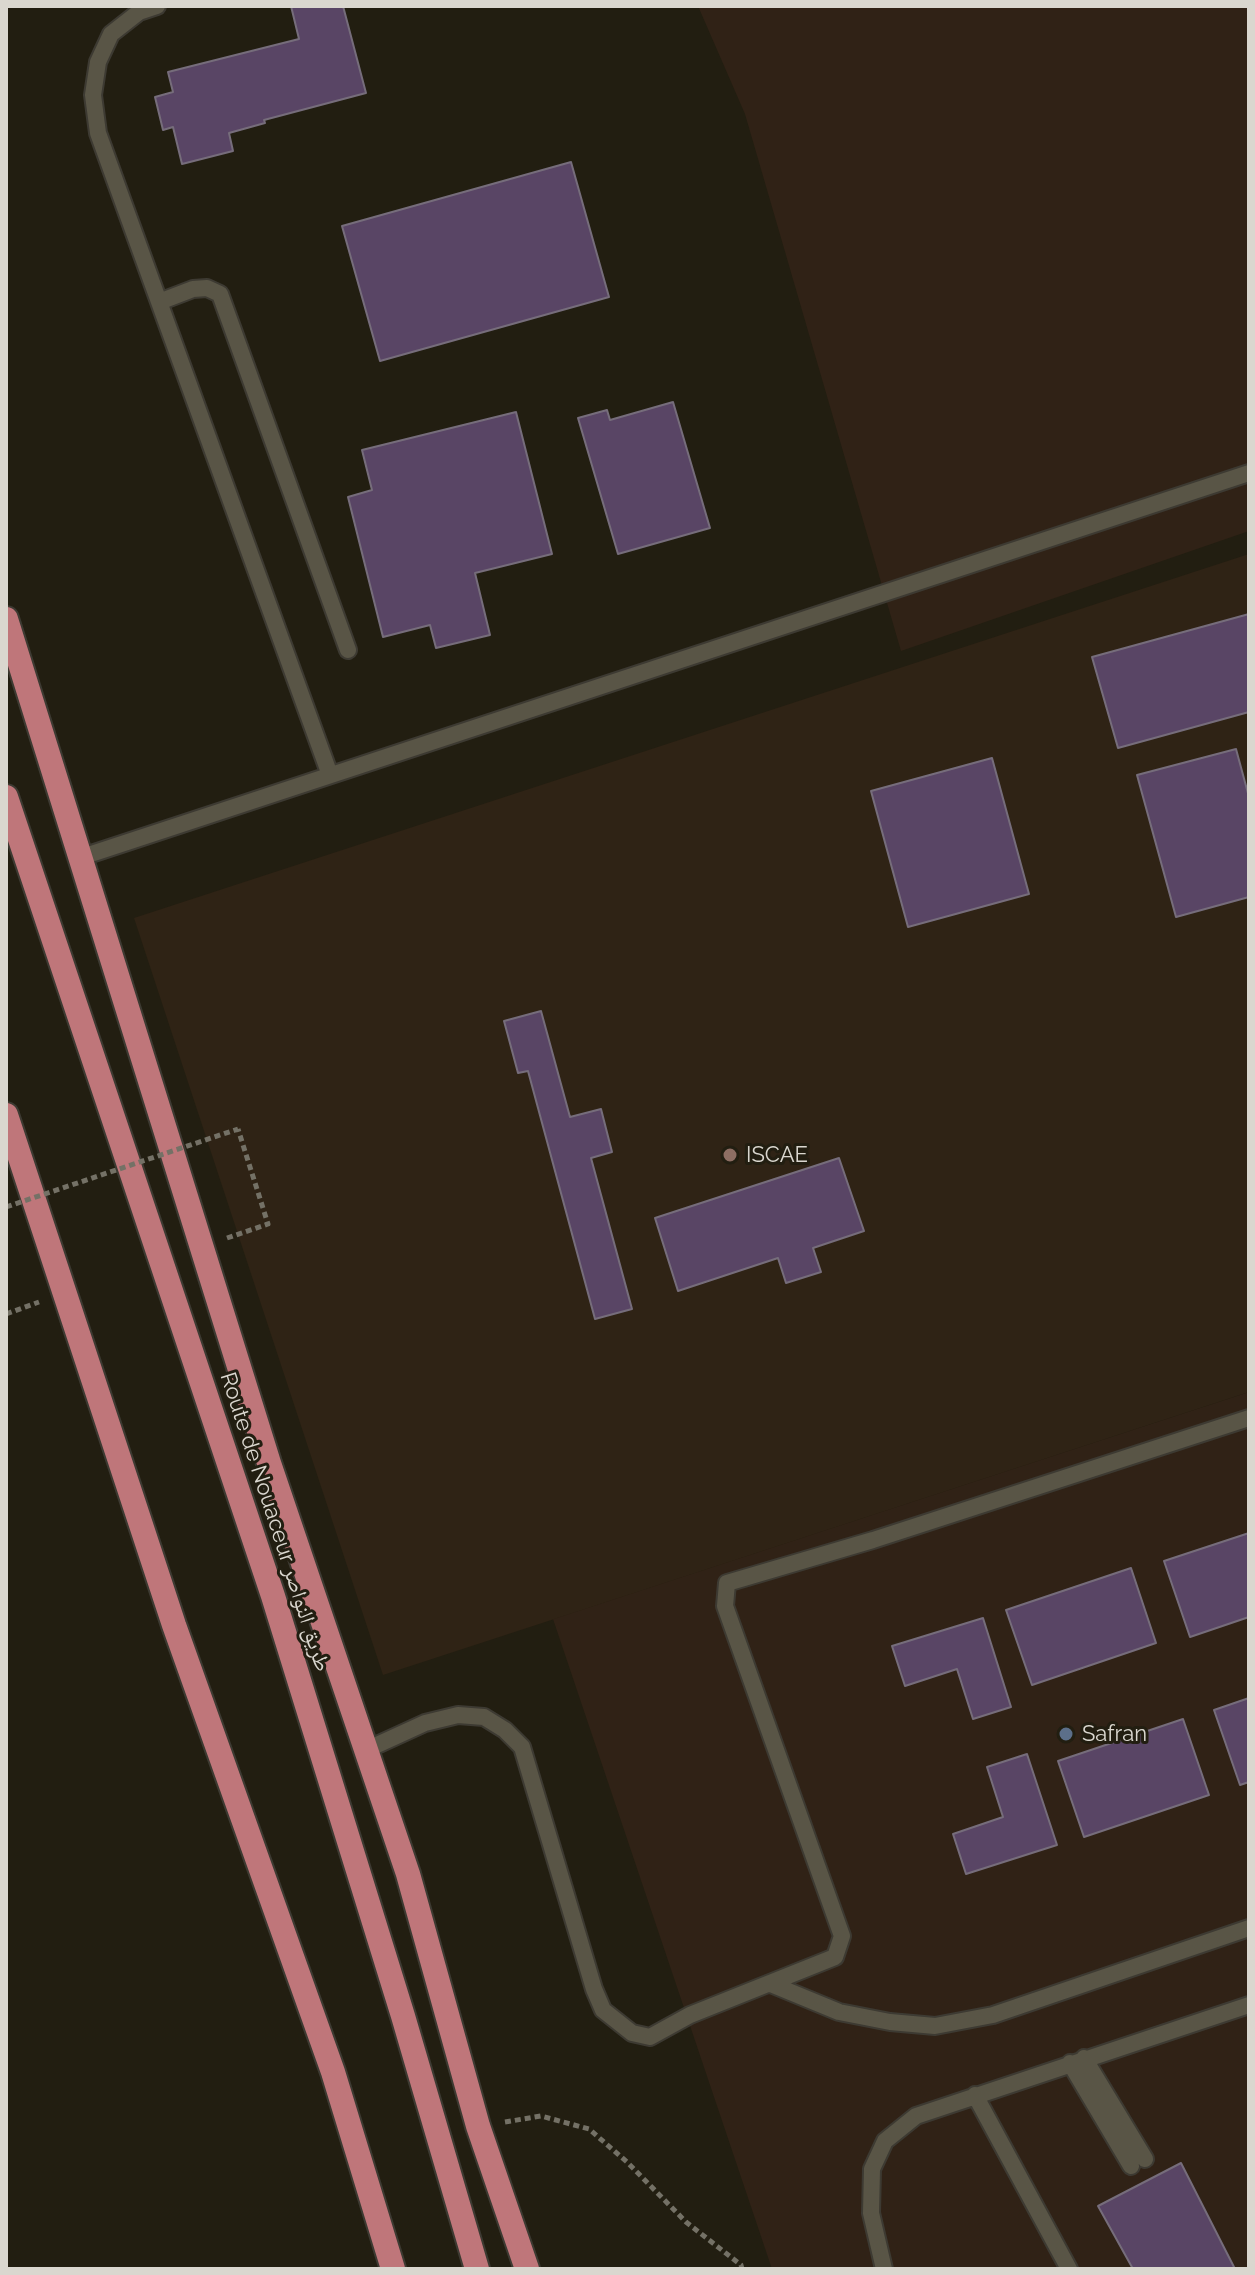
<!DOCTYPE html>
<meta charset="utf-8">
<style>
body{margin:0}
#map{position:relative;width:1255px;height:2275px;overflow:hidden;background:#221e11;font-family:Raleway,sans-serif}
canvas{display:block}
.frame{position:absolute;inset:0;border:8px solid #dad7cf;pointer-events:none}
</style>
<div id="map">
<canvas width="1255" height="2275"></canvas>
<div class="frame"></div>
</div>
<script>
const ctx = document.querySelector('canvas').getContext('2d');
ctx.lineJoin = 'round';
function fill(path, color) { ctx.fillStyle = color; ctx.fill(path, 'evenodd'); }
const poly = rows => new Path2D(rows.map(r => 'M' + r).join(''));
function stroke(path, color, width, dash) { ctx.strokeStyle = color; ctx.lineWidth = width; ctx.lineCap = dash ? 'butt' : 'round'; ctx.setLineDash(dash || []); ctx.stroke(path); }
function label(font, color, halo, rows, align = 'center') {
  ctx.font = font + ' Raleway,"Noto Naskh Arabic",sans-serif'; ctx.lineWidth = 6; ctx.setLineDash([]); ctx.textBaseline = 'middle'; ctx.strokeStyle = halo; ctx.fillStyle = color; for (const [text, x, y, turn = 0] of rows) {
    ctx.save(); ctx.translate(x, y); ctx.rotate((+turn || 0) * Math.PI / 180); ctx.textAlign = isNaN(turn) ? turn : align; if (halo) ctx.strokeText(text, 0, 0); ctx.fillText(text, 0, 0); ctx.restore();
  }
}
fill(poly([
 [698,6,1249,6,1249,531,901,651,745,114],
 [1249,1392,1249,2269,772,2269,553,1619]
]), '#302216');
fill(poly([
 [1249,554,1249,1392,383,1675,134,918]
]), '#2f2315');
const building = poly([
 [291,6,343,6,366,93,264,120,265,123,229,133,233,151,182,164,173,127,163,130,155,97,173,92,168,72,299,39,291,6],
 [571,162,609,297,380,361,342,226,571,162],
 [673,402,710,528,618,554,578,418,607,410,610,420,673,402],
 [516,412,552,554,475,573,490,635,436,648,430,625,383,637,348,497,372,490,362,450,516,412],
 [1249,614,1249,712,1118,748,1092,657,1249,614],
 [1236,749,1249,797,1249,897,1176,917,1137,775,1236,749],
 [992,758,1029,894,908,927,871,791,992,758],
 [541,1011,570,1117,601,1109,612,1152,591,1158,632,1309,595,1319,528,1071,518,1073,504,1021,541,1011],
 [839,1158,864,1231,813,1248,821,1272,786,1283,778,1258,678,1291,655,1218,839,1158],
 [1249,1533,1249,1617,1190,1637,1164,1561,1249,1533],
 [1131,1568,1156,1643,1032,1685,1006,1610,1131,1568],
 [983,1618,1011,1707,973,1719,957,1669,905,1686,892,1646,983,1618],
 [1249,1698,1249,1782,1240,1785,1214,1710,1249,1698],
 [1183,1719,1209,1795,1084,1837,1058,1761,1183,1719],
 [1027,1754,1057,1845,966,1874,953,1834,1003,1817,987,1767,1027,1754],
 [1181,2163,1235,2269,1133,2269,1098,2206,1181,2163]
]);
fill(building, '#594565');
stroke(building, '#766d7b', 2);
const lane = poly([
 [157,6,139,12,111,34,98,62,93,95,98,133,330,775],
 [159,302,193,289,207,288,220,294,348,650],
 [82,857,1249,473],
 [366,1750,425,1723,458,1715,484,1717,505,1730,522,1747,594,1989,603,2010,632,2033,650,2037,690,2015,835,1957,842,1936,725,1606,727,1583,873,1540,1249,1418],
 [771,1984,839,2012,890,2022,935,2026,993,2015,1249,1928],
 [1084,2058,1145,2159],
 [1070,2063,1131,2166],
 [975,2095,1069,2269],
 [884,2269,871,2213,872,2169,885,2141,916,2116,1249,2005]
]);
const highway = poly([
 [6,619,269,1463,408,1874,478,2126,527,2269],
 [6,797,273,1596,403,2016,477,2269],
 [6,1115,174,1625,333,2072,393,2269]
]);
stroke(lane, '#3d3a32', 20);
stroke(highway, '#3d3a32', 28);
stroke(poly([
 [227,1238,268,1224,238,1129],
 [6,1314,39,1302],
 [505,2122,541,2116,589,2129,627,2162,686,2222,741,2265,742,2269]
]), '#747166', 5, [6, 4]);
stroke(lane, '#595546', 16);
stroke(highway, '#bf767a', 24);
stroke(poly([
 [6,1207,238,1129]
]), '#747166', 5, [6, 4]);
for (const [x, y, r, color] of [
 [730,1155,8,"#8d6e63"],
 [1066,1734,8,"#5c6f8a"]
]) { const dot = new Path2D(); dot.arc(x, y, r, 0, 2 * Math.PI); ctx.fillStyle = color; ctx.fill(dot); stroke(dot, '#221e11', 3); }
label('22px', '#dad7cf', '#221e11', [
 ["ISCAE",746,1155],
 ["Safran",1082,1734]
], 'left');
label('22px', '#dad7cf', '#221e11', [
 ["Route de Nouaceur طريق النواصر",275,1522,72]
]);
</script>
